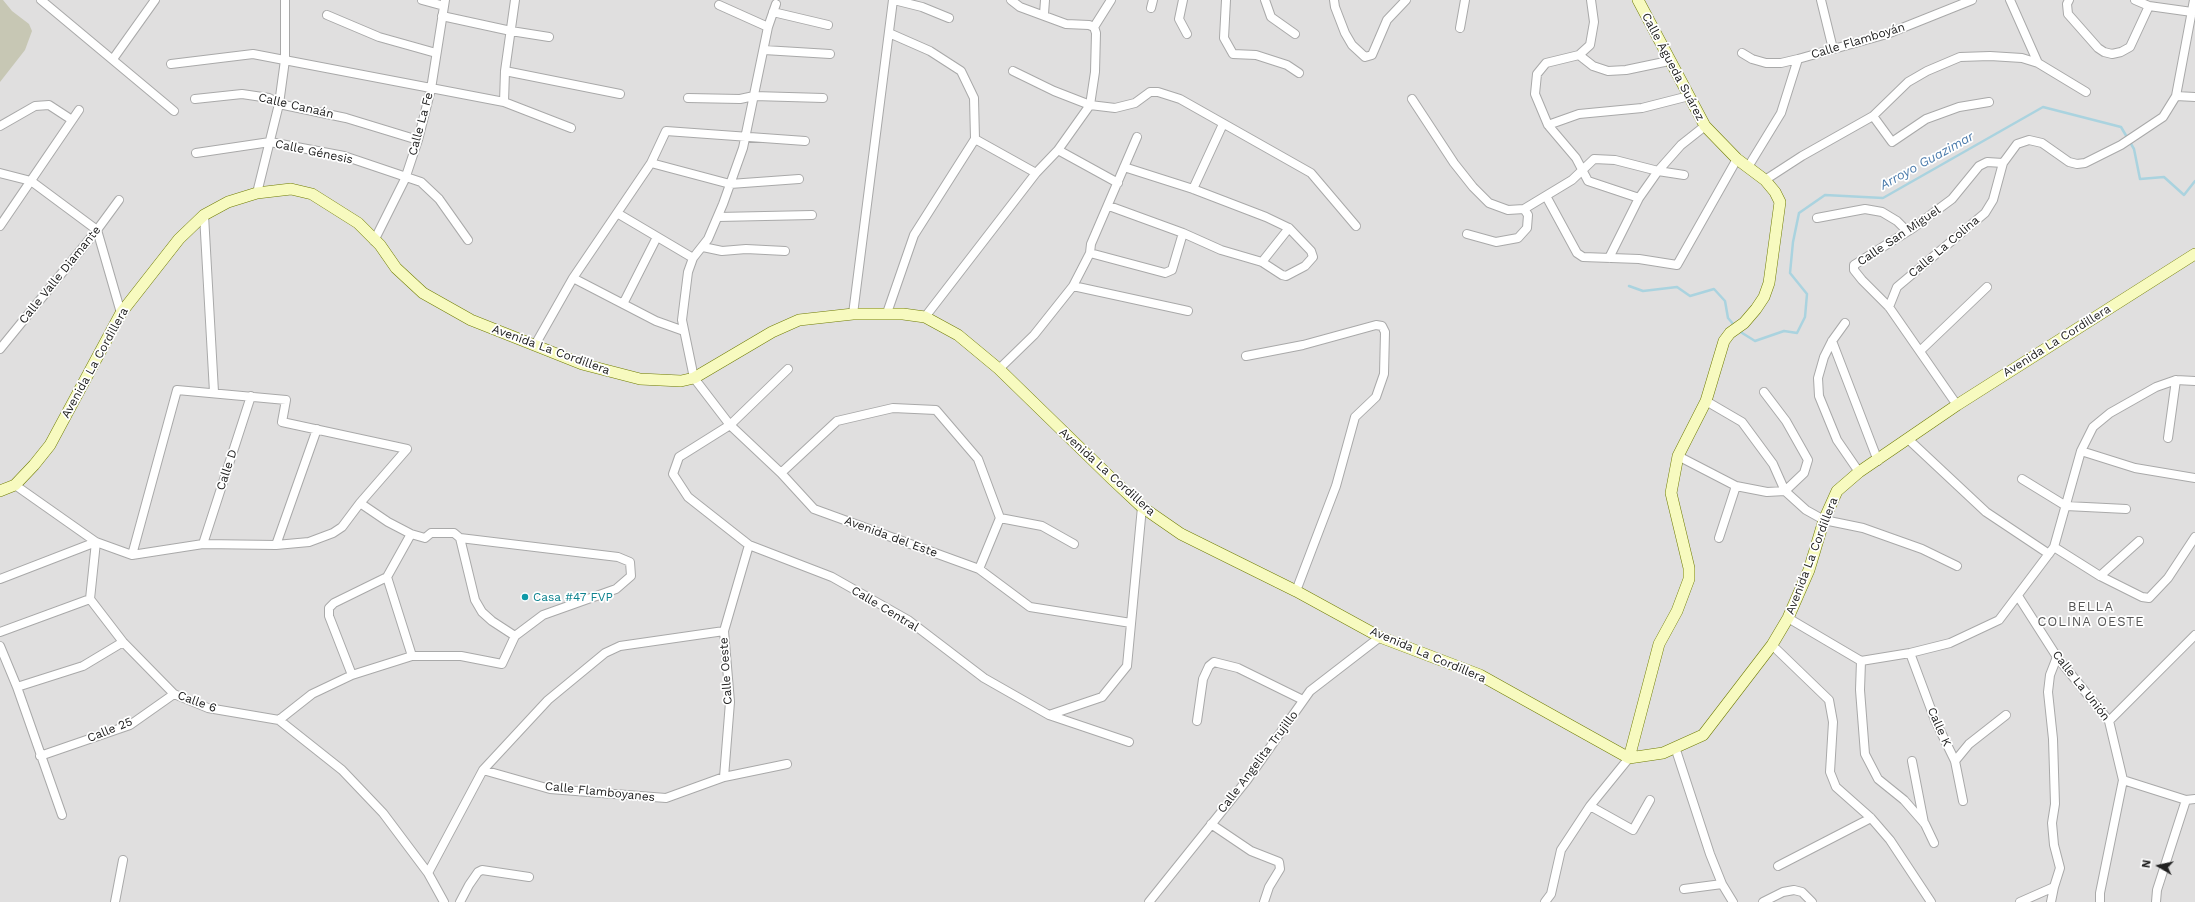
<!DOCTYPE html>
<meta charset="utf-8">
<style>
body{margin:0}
#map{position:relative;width:2195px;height:902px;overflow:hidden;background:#f2efe9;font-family:"Work Sans",sans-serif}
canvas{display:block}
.north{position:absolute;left:2139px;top:846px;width:40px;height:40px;-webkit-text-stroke:3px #fff;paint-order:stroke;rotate:279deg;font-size:11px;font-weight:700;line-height:16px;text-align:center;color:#222}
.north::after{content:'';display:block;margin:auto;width:14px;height:18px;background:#222;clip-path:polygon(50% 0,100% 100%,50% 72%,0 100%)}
</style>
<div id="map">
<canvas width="2195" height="902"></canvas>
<div class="north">N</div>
</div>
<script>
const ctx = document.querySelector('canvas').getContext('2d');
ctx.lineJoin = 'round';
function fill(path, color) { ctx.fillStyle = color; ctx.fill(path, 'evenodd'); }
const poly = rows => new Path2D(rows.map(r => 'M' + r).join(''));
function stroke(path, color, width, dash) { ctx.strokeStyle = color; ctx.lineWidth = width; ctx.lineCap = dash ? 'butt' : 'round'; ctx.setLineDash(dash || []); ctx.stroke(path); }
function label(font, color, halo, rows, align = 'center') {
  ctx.font = font + ' "Work Sans",sans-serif'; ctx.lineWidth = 3.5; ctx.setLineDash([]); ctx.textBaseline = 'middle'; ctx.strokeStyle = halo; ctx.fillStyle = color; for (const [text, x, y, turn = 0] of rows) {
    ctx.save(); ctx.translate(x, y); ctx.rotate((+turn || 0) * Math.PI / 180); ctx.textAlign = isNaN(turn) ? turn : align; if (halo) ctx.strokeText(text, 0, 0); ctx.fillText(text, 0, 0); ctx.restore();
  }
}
fill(poly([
 [0,0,2195,0,2195,902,0,902]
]), '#e0dfdf');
fill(poly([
 [0,0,3,0,12,11,29,24,32,31,25,50,0,82]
]), '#c7c7b4');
stroke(poly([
 [1629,286,1643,291,1677,287,1690,296,1714,289,1725,301,1728,318,1734,325],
 [1739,331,1755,341,1784,331,1797,333,1805,317,1807,294,1790,273,1793,242,1799,213,1825,195,1883,198,2043,107,2121,127,2134,149,2140,179,2164,177,2184,195,2195,181]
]), '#aad3df', 2.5);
const street = poly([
 [41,0,174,111],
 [422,0,444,6],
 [894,0,922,7,949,18],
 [1183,0,1179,19,1187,34],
 [1226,0,1224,38,1233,54,1256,55,1287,65,1299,73],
 [1265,0,1271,17,1295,34],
 [1334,0,1335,7,1345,33,1352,45,1365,57,1372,55,1387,20,1406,0],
 [1591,0,1594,22,1590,45,1579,55,1546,63,1537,74,1535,94,1548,125,1576,158,1588,181,1639,198],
 [1821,0,1833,49],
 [2010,0,2038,63],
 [2069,0,2067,4,2068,14,2098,48,2104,52,2112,54,2121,52,2130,47,2149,6],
 [2135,0,2149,6,2192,12],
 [776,4,768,27,743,148,723,204,708,239,693,258,688,272,682,320,694,378,730,425,781,473,814,509,979,569,1030,607,1131,623],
 [719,5,768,27],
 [1151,8,1153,0],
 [773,12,828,25],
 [1044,14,1045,0],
 [327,15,379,37,436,53],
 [442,16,511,31,549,37],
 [1094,27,1111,0],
 [1460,28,1465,0],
 [764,50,830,54],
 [1742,53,1752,59,1766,63,1781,63,1798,59,1887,34,1972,0],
 [1579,55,1593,66,1608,71,1626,70,1669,61],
 [113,59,155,0],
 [171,64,253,54,504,102,571,128],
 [505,71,620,94],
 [1013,71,1054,91,1090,105,1115,108,1135,103,1150,92,1158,92,1180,99,1311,173,1356,226],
 [2176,96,2195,97],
 [688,98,740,99,754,96,823,98],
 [195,99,242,94,269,98,279,104,346,118,418,140],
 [1412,99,1454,163,1473,187,1489,203,1508,210,1524,209,1572,180,1594,159,1615,160,1658,171,1684,175],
 [504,102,505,71,515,0],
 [1873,116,1892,142,1926,119,1959,107,1989,102],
 [1548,125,1579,114,1642,108,1689,96],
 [0,126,35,106,49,105,72,120],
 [1137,137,1091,244,1090,253,1165,273,1172,270,1183,233],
 [975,139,1036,173],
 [1058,150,1118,183],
 [196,153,270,142,344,156,421,182,439,199,468,240],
 [651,163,730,184,799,179],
 [1748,167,1781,113,1798,59],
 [0,173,31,181,97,230,121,313],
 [1765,180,1802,156,1873,116,1908,82,1927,71,1960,57,1990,56,2022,58,2038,63,2086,92],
 [1193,189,1223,124],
 [257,193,279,104,285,60,285,0],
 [1546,196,1577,253,1583,257,1639,259,1677,265,1737,159],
 [1109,206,1183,233,1221,250,1262,262,1282,275,1286,276,1305,266,1313,257,1311,251,1289,228,1266,217,1193,189,1124,167],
 [617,213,693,258],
 [204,215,214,392],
 [718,217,812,215],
 [1817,218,1865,209,1882,212,1897,221,1907,231],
 [0,226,79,110],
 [1467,234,1496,242,1518,238,1527,228,1528,215,1524,209],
 [374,241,405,179,418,140,431,89,445,0],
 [703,247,722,251,746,249,785,251],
 [1609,258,1639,198,1658,171,1681,145,1705,126],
 [1262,262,1289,228],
 [573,278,656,321,684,331],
 [1073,286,1188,311],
 [623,304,657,237],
 [1889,307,1897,287,1985,213,1993,200,2003,163,2017,144,2029,140,2042,143,2069,162,2077,164,2085,163,2121,145,2163,117,2176,96,2194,0],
 [887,313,914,235,975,139,974,98,961,71,930,51,889,33],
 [853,314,893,0],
 [925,317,1036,173,1058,150,1090,105,1095,72,1096,33,1094,27,1089,25,1066,24,1020,7,1011,0],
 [1845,323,1832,341,1824,357,1818,378,1819,396,1837,440,1859,472],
 [1832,341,1878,461],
 [535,345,573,278,651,163,666,131,805,141],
 [0,349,97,230,119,200],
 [1920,351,1987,287],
 [1246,356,1303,345,1376,325,1382,326,1385,332,1384,374,1376,397,1355,417,1336,486,1296,591],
 [788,369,730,425,679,457,673,474,688,497,749,545,832,577,908,620,984,678,1049,715,1129,742],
 [999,369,1034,335,1073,286,1090,253],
 [1706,401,1742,422,1773,464,1785,491,1806,510,1824,520,1863,528,1922,549,1957,566],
 [1957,405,1889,307,1862,280,1854,270,1854,265,1913,228,1952,199,1979,166,1987,162,2003,163],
 [2168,438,2176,380],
 [1908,439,1986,512,2049,554],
 [2081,451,2135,468,2195,478],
 [1678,456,1736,486,1767,492,1785,491,1804,473,1808,460,1786,421,1764,392],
 [781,473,837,421,893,408,936,410,978,459,1000,518,979,569],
 [2022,479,2066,506,2126,509],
 [15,485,96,542,132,555,203,544,276,545,309,542,333,533,342,527,360,503,388,522,411,534,425,538,431,533,454,533,460,538,618,557,630,562,631,576,616,589,543,615,515,636,492,621,482,612,475,600,460,538],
 [1000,518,1042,526,1074,544],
 [1719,538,1736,486],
 [96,542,90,599,123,642,174,694,208,708,279,720,342,770,383,813,428,873,444,902],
 [203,544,251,396],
 [276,545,317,429],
 [2054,547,2100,576,2142,597,2149,598,2168,578,2195,537],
 [132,555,177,390,286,400,282,422,407,449,360,503],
 [2100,576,2139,541],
 [387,577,412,656],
 [0,579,96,542],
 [2018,596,2057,657,2109,721,2123,780,2100,893,2100,902],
 [1788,618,1861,661],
 [0,632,90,599],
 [1772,645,1829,700,1833,722,1830,772,1836,787,1871,818,1890,840,1931,902],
 [0,646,17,687,62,815],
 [1910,653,1935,720,1955,761,1963,801],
 [1861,661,1910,653,1950,643,1999,620,2054,547,2081,451,2093,427,2110,413,2156,387,2176,380,2195,381],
 [1861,661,1860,690,1865,754,1878,779,1904,800,1925,824,1934,843],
 [352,675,329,616,329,608,334,603,387,577,411,534],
 [17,687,83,666,123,642],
 [1049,715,1102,697,1127,666,1142,507],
 [279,720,312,694,352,675,412,656,461,656,502,664,515,636],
 [1197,721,1203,679,1209,666,1214,662,1238,668,1303,700],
 [2109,721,2195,635],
 [1675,747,1710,854,1722,884,1733,902],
 [40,756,130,725,174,694],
 [1912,761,1924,823],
 [1955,761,1969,744,2006,715],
 [483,770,550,789,666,798,724,777,787,764],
 [724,777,730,702,724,631,749,545],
 [2123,780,2186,800,2195,799],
 [1590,806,1633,830,1650,800],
 [1211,824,1251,851,1279,862,1280,869,1269,887,1264,902],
 [1778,866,1871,818],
 [428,873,483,770,548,700,605,653,620,646,724,631],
 [1684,889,1722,884],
 [115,902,123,860],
 [460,902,469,885,478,872,482,870,529,877],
 [1149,902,1247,780,1310,691,1380,637],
 [1545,902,1551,894,1561,850,1590,806,1629,758],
 [1763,902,1783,892,1794,890,1802,892,1812,902],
 [2020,902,2054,887,2060,868,2054,845,2052,823,2055,804,2053,739,2048,692,2050,675,2057,657],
 [2051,902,2054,887],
 [2156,902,2157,890,2186,800]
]);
const secondary = poly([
 [0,491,15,485,34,465,50,445,121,313,179,239,204,215,228,202,257,193,291,189,312,194,358,223,380,245,396,268,423,293,471,320,582,364,640,379,681,381,694,378,772,332,799,320,853,314,903,314,925,317,958,335,999,369,1112,479,1142,507,1181,534,1296,591,1380,637,1480,675,1629,758,1663,753,1703,735,1772,645,1788,618,1809,570,1824,520,1837,491,1859,472,1957,405,2195,254],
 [1629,758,1659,644,1677,611,1689,579,1689,568,1671,493,1678,456,1706,401,1724,341,1730,333,1744,323,1756,309,1764,297,1769,283,1780,202,1775,192,1765,180,1737,159,1705,126,1638,0]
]);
stroke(street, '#a9a9a9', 10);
stroke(secondary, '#707d05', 12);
stroke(street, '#fff', 8);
stroke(secondary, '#f7fabf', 11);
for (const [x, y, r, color] of [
 [525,597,4,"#0f9aa8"]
]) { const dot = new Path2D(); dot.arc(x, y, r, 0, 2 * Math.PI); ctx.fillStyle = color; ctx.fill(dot); stroke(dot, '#fff', 1.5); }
label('12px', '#222', '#fff', [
 ["Calle Flamboyán",1858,41,-17],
 ["Calle Águeda Suárez",1673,67,62],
 ["Calle Canaán",296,106,13],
 ["Calle La Fe",421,124,-75],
 ["Calle Génesis",314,152,12],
 ["Calle San Miguel",1899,236,-34],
 ["Calle La Colina",1944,247,-40],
 ["Calle Valle Diamante",60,275,-51],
 ["Avenida La Cordillera",2057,341,-32],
 ["Avenida La Cordillera",551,350,20],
 ["Avenida La Cordillera",95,363,-61],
 ["Calle D",227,470,-72],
 ["Avenida La Cordillera",1107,472,42],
 ["Avenida del Este",891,537,20],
 ["Avenida La Cordillera",1812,556,-69],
 ["Calle Central",885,609,31],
 ["Avenida La Cordillera",1428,655,23],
 ["Calle Oeste",726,671,-94],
 ["Calle La Unión",2081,686,52],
 ["Calle 6",197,702,20],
 ["Calle K",1939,727,66],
 ["Calle 25",110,730,-22],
 ["Calle Angelita Trujillo",1258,762,-53],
 ["Calle Flamboyanes",600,792,6]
]);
label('12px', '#0d838f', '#fff', [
 ["Casa #47 FVP",533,597]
], 'left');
label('italic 13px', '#4a7aab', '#fff', [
 ["Arroyo Guazimar",1927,161,-29]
]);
ctx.letterSpacing = '1px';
label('13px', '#555', '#fff', [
 ["BELLA",2091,607],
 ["COLINA OESTE",2091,622]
]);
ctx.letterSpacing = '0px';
</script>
